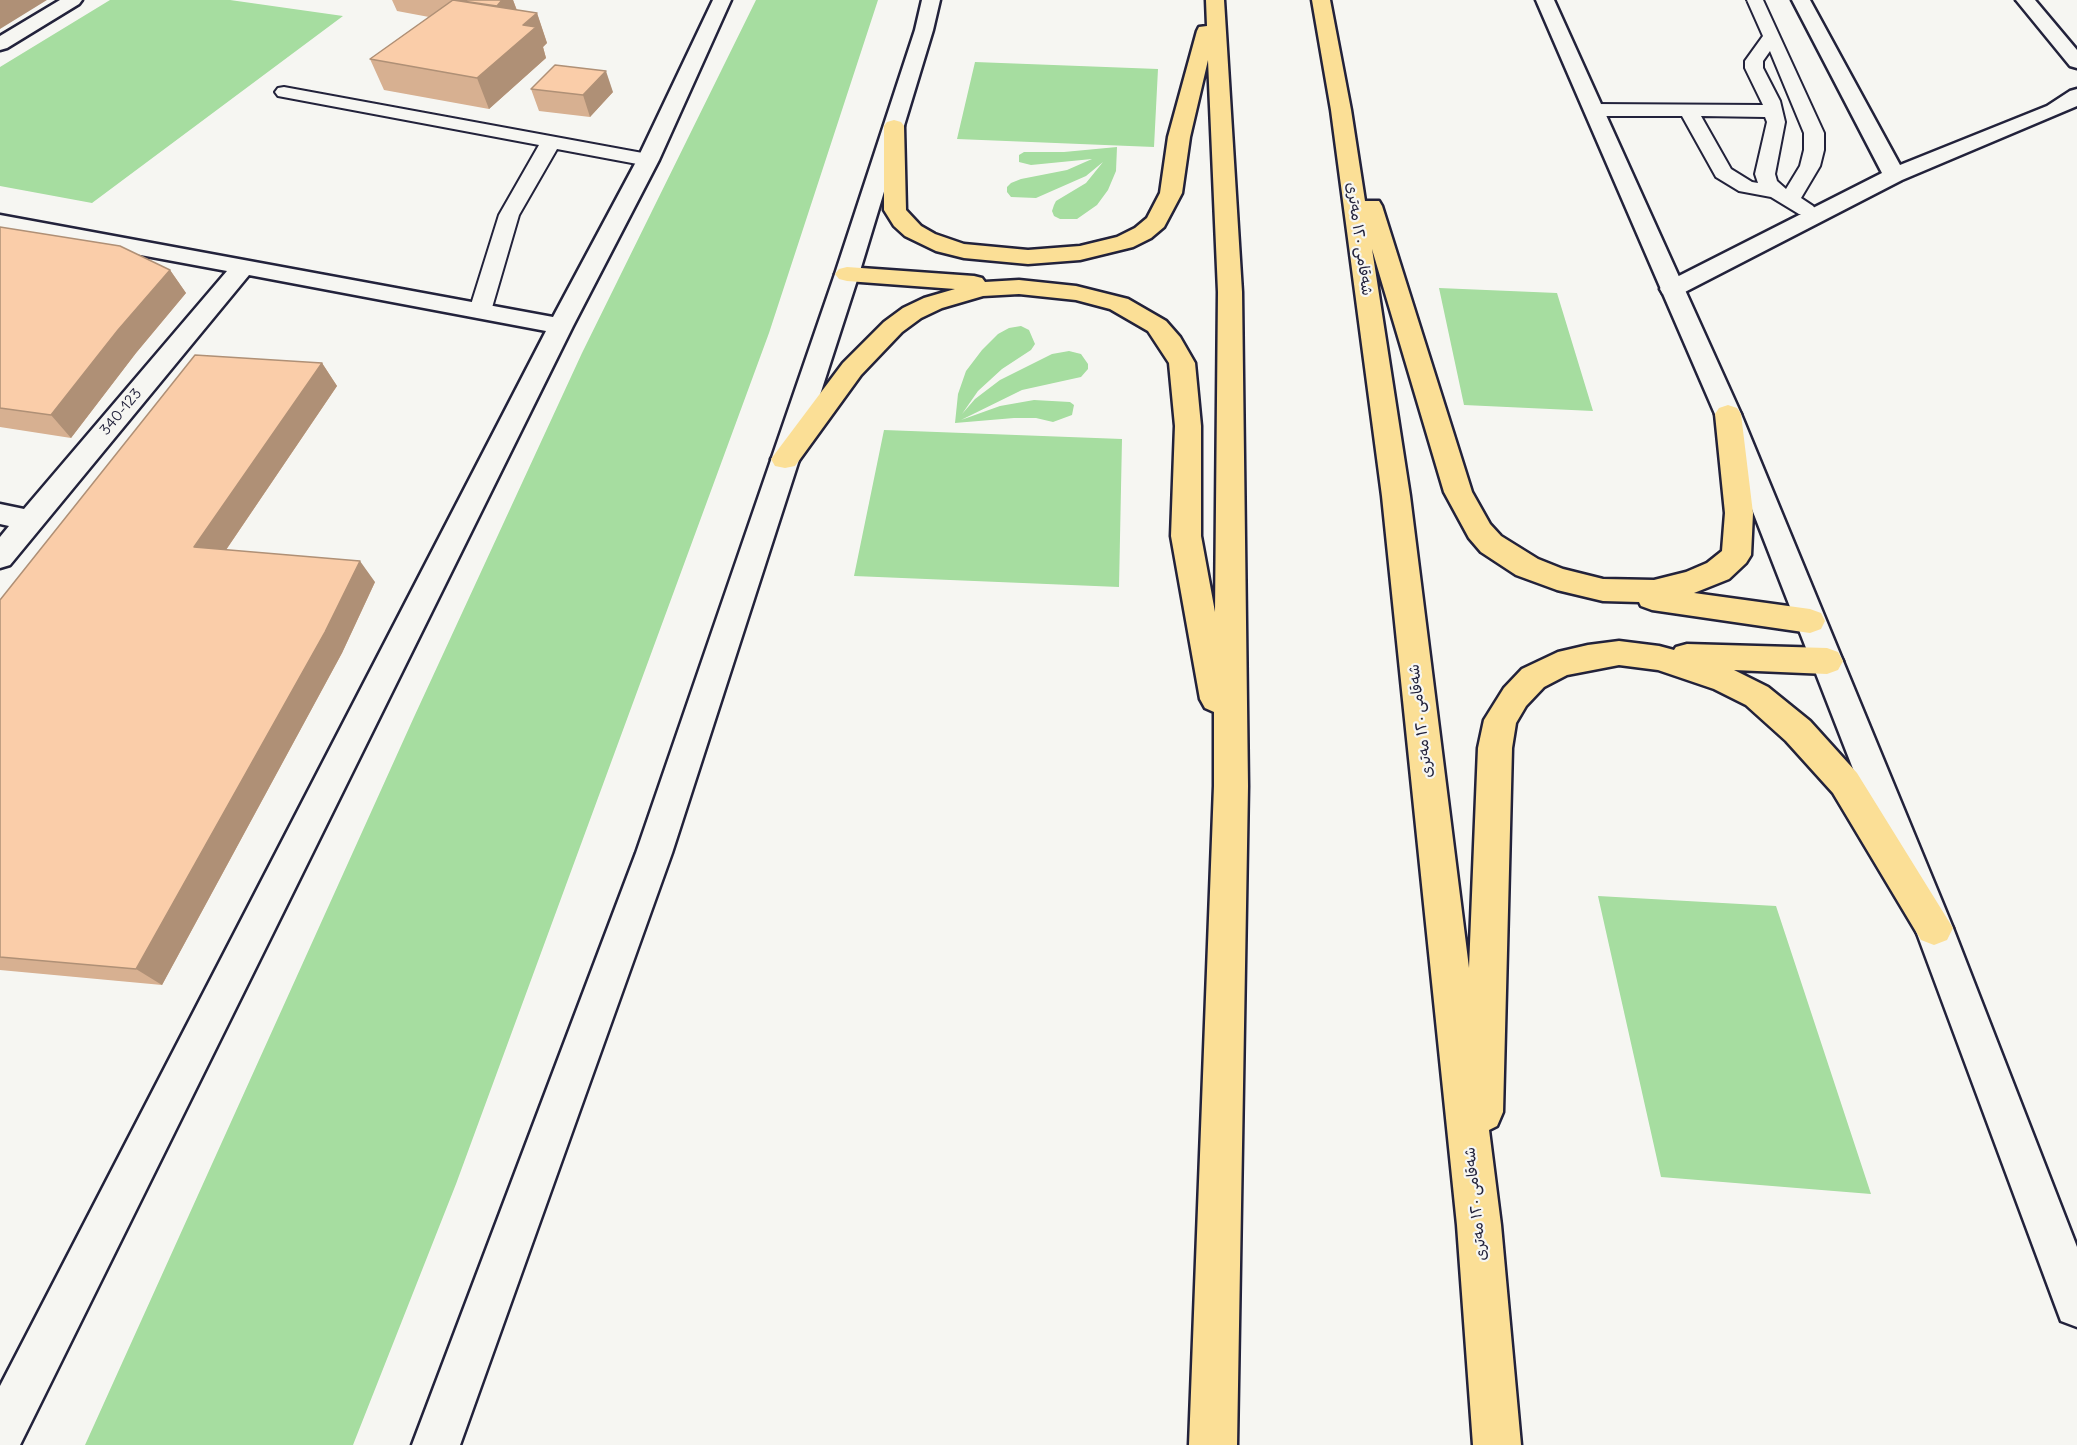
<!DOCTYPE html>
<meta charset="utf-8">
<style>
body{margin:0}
canvas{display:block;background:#f6f6f2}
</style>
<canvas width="2077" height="1445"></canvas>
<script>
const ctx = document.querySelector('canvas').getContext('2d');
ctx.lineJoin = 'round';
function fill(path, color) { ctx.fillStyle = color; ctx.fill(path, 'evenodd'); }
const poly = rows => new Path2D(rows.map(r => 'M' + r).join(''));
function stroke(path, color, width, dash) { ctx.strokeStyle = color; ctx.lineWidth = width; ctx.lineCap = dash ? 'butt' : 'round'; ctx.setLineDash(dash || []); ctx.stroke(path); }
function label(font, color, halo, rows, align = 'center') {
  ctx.font = font + ' Delius,"Playpen Sans Arabic",sans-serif'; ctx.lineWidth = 4.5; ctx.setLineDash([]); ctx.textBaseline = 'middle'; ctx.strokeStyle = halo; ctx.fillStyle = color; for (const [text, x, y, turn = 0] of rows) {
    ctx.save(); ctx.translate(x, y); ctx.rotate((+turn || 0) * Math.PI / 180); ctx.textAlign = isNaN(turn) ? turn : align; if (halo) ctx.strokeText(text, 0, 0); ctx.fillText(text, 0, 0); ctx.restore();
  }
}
fill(poly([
 [110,0,230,0,343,16,92,203,0,186,0,67],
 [756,0,878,0,769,333,456,1184,353,1445,85,1445,414,717,582,353],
 [975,62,1158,69,1154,147,957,139],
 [1117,147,1116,171,1108,190,1097,205,1077,219,1060,219,1054,216,1052,211,1054,205,1056,201,1086,183,1103,162,1086,176,1036,198,1011,197,1007,192,1007,187,1011,183,1021,179,1067,170,1092,159,1031,165,1019,162,1019,155,1024,152,1064,152],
 [1439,288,1557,293,1593,411,1464,405],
 [1021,326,1029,330,1035,344,1031,350,1002,369,978,391,962,414,975,399,1000,380,1052,354,1069,351,1081,354,1088,364,1088,369,1081,377,1022,390,961,420,1000,406,1034,400,1070,402,1074,405,1072,415,1053,422,1036,418,1014,418,955,423,958,394,966,371,982,350,998,334,1009,328],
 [884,430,1122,439,1119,587,854,576],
 [1598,896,1776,906,1871,1194,1661,1177]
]), '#a6dda0');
const lane = poly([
 [1747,0,1763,0,1824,133,1824,150,1820,166,1801,198,1813,206,1816,210,1813,214,1799,214,1771,197,1739,191,1716,177,1682,116,1594,116,1587,114,1585,110,1587,106,1594,104,1763,105,1745,68,1745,61,1763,36,1747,0],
 [1770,51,1804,133,1804,150,1800,166,1786,189,1777,181,1775,174,1785,122,1780,101,1763,68,1763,61,1770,51],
 [1701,116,1765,117,1767,122,1755,174,1758,183,1752,182,1731,169,1701,116],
 [284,87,648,154,655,156,658,160,655,164,648,166,557,149,519,215,491,311,488,316,480,318,472,316,469,311,499,215,539,145,278,96,275,92,278,88,284,87]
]);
const street = poly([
 [60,0,82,0,79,4,7,48,0,50,0,36,60,0],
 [713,0,731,0,659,160,573,326,20,1445,0,1445,0,1386,546,331,249,275,10,565,0,568,0,537,9,526,0,524,0,504,24,509,227,271,0,229,0,215,553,317,637,160,713,0],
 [1792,0,1810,0,1900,165,2047,106,2070,91,2077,89,2077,106,1902,180,1681,294,1672,296,1663,294,1660,289,1663,284,1882,173,1792,0],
 [2016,0,2035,0,2077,50,2077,68,2070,66,2016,0]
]);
const secondary = poly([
 [922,0,940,0,933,30,859,274,672,853,460,1445,412,1445,636,853,835,274,915,30,922,0],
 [1536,0,1554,0,1741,414,1953,928,2077,1247,2077,1327,2061,1321,2055,1305,1915,928,1715,414,1536,0]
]);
const highway = poly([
 [1206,0,1224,0,1242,292,1248,786,1237,1445,1189,1445,1214,786,1214,712,1205,708,1200,699,1171,536,1175,426,1169,363,1148,331,1110,309,1076,300,1019,294,983,296,942,308,921,318,902,332,861,375,795,466,785,468,775,466,771,459,843,363,884,322,903,308,924,298,955,289,847,281,839,279,835,274,839,269,847,267,974,276,982,278,985,282,1019,280,1076,286,1128,299,1166,321,1180,337,1195,363,1201,426,1201,536,1215,612,1218,292,1208,60,1190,137,1182,193,1164,227,1151,238,1133,247,1080,260,1028,264,964,258,936,251,905,236,894,226,884,210,884,126,887,122,894,120,901,122,904,126,906,210,921,226,935,234,964,244,1028,250,1080,246,1117,237,1135,228,1147,218,1160,193,1168,137,1197,31,1199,27,1207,26,1206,0],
 [1312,0,1330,0,1351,110,1365,201,1379,201,1382,206,1472,492,1490,524,1501,536,1538,559,1563,569,1603,579,1654,580,1686,572,1707,563,1722,551,1725,513,1715,414,1719,408,1728,405,1737,408,1741,414,1753,513,1751,555,1746,563,1729,579,1694,593,1810,609,1821,613,1825,621,1821,629,1810,633,1652,610,1641,606,1639,602,1603,601,1557,590,1516,575,1481,552,1469,538,1444,492,1372,249,1410,496,1469,968,1478,748,1484,720,1504,688,1522,669,1558,652,1588,645,1619,641,1659,646,1674,650,1676,647,1687,644,1827,648,1838,652,1843,661,1838,670,1827,674,1734,670,1768,687,1810,721,1857,773,1953,928,1947,940,1934,945,1921,940,1833,793,1786,741,1746,705,1714,689,1658,670,1619,665,1567,675,1544,687,1526,706,1516,723,1512,748,1503,1112,1497,1126,1489,1130,1501,1225,1521,1445,1473,1445,1457,1225,1382,496,1331,110,1312,0]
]);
stroke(lane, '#22223b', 4);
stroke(street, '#22223b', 5);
stroke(secondary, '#22223b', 5);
stroke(highway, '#22223b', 5);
fill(lane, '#f6f6f2');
fill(street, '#f6f6f2');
fill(secondary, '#f6f6f2');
fill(highway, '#fbdf96');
fill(poly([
 [392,0,513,0,517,10,537,13,547,43,543,47,546,58,489,109,384,90,370,59,429,17,397,11],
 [531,89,613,92,590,117,539,111],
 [0,227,170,270,186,293,136,353,71,438,0,427],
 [322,363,337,386,226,550,375,582,342,653,162,985,0,970,0,600]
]), '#d7b091');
fill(poly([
 [0,0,47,0,0,29],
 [502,0,513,0,517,11,495,9],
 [537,13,547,43,543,47,546,58,489,109,477,78,523,25],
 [606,71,613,92,590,117,583,95],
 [170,270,186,293,136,353,71,438,51,415,118,330],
 [322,363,337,386,213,569,194,547],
 [360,561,375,582,342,653,162,985,136,969]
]), '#af9076');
const building = poly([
 [453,0,537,13,523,25,536,27,477,78,370,59,453,0],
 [456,0,502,0,497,6,456,0],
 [555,65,606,71,583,95,531,89,555,65],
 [0,227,120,246,170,270,118,330,51,415,0,408,0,227],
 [195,355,322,363,194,547,360,561,325,632,136,969,0,957,0,600,195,355]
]);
fill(building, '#facda9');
stroke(building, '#af9076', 1.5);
label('15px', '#22223b', '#f6f6f2', [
 ["شەقامی ١٢٠ مەتری",1359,239,82],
 ["340-123",121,412,-50],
 ["شەقامی ١٢٠ مەتری",1421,721,-97],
 ["شەقامی ١٢٠ مەتری",1476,1204,-96]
]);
</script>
